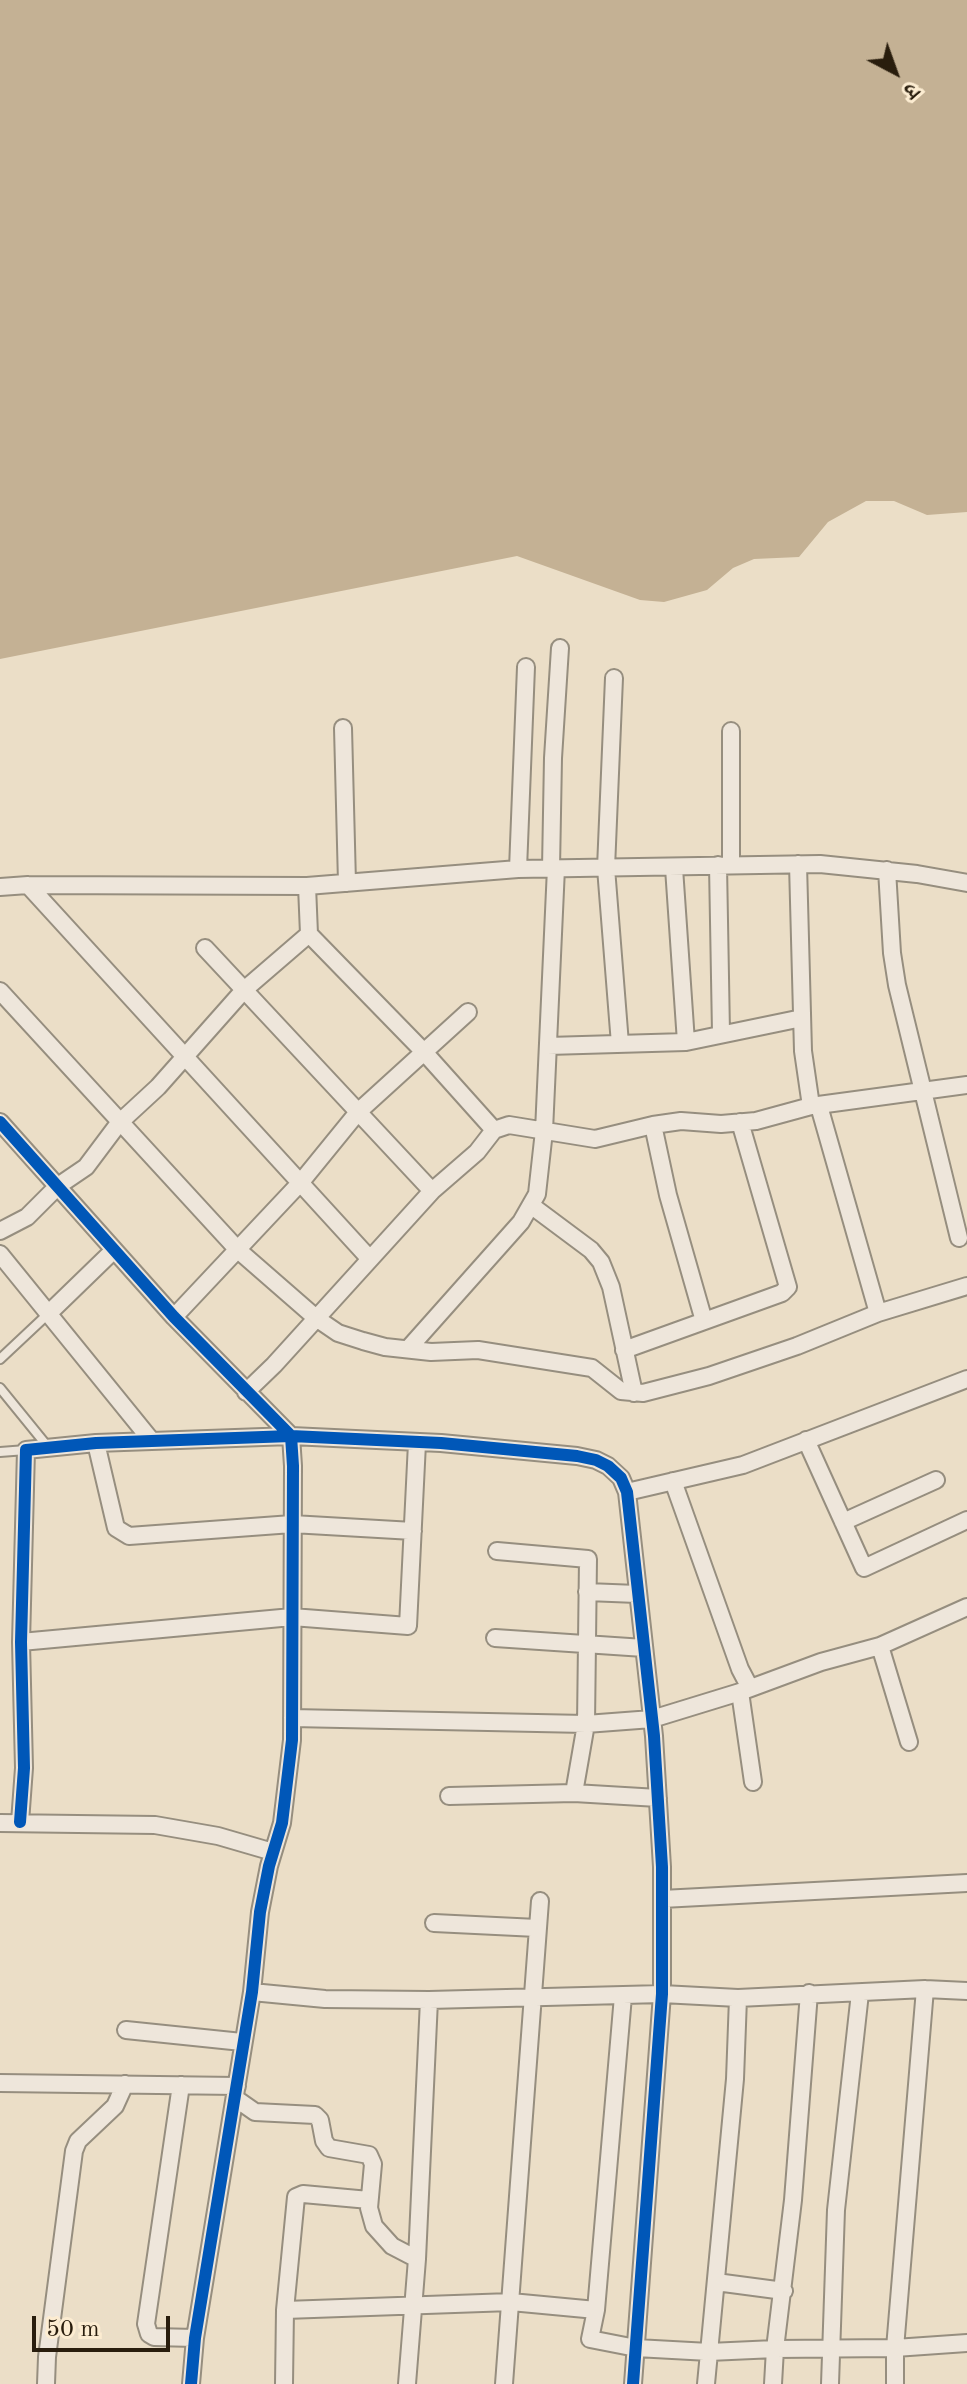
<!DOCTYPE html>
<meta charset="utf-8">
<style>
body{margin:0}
#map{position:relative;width:967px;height:2384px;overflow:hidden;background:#ebdec7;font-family:"Old Standard TT","Noto Serif Devanagari",serif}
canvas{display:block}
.north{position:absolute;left:855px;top:32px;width:80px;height:80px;-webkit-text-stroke:6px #fcecd1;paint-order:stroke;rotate:139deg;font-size:22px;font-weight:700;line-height:32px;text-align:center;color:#291d0d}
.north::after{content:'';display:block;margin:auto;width:28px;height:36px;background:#291d0d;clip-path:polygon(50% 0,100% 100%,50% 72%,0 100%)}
.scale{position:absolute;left:32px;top:2316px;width:138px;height:36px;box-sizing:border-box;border:4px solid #291d0d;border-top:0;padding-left:10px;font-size:24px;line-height:28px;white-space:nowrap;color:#291d0d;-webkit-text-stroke:6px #fcecd1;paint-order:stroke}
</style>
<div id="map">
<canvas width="967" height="2384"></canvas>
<div class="north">उ</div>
<div class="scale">50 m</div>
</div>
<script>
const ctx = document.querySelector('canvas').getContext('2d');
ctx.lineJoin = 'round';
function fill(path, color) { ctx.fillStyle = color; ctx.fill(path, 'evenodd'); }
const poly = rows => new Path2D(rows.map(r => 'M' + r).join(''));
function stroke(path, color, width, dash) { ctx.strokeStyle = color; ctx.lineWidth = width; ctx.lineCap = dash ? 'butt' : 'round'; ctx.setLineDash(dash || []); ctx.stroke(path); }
fill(poly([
 [0,0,967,0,967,512,927,515,894,501,866,501,828,522,799,557,754,559,733,568,707,590,664,602,640,600,517,556,0,659]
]), '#c4b194');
const lane = poly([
 [0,1359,48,1314],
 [0,1388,48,1447],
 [0,1452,26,1450]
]);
const street = poly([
 [614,678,606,868,620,1044],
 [343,728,347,883],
 [731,731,731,864],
 [798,864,803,1051,811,1106],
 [718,865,721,1033],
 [551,868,553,758,560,648],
 [674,868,686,1042],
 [518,869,526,667],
 [887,870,892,953,897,985,959,1238],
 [28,885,369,1258],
 [307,886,309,934,425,1053,494,1130],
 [0,887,28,885,307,886,518,869,820,864,917,874,967,883],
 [205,948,432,1191],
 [0,991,238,1250,316,1318,338,1333,363,1341,385,1347,431,1352,478,1350,592,1368,621,1391,643,1393,709,1376,797,1346,878,1313,967,1286],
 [548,1046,686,1042,802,1018],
 [819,1106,878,1313],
 [0,1122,174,1317,291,1436,293,1466,292,1740,282,1823,269,1866,260,1912,252,1992,195,2338,191,2384],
 [653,1125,668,1195,704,1321],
 [532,1206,591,1250,601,1262,611,1287,634,1393],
 [0,1231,27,1217,58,1186,86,1167,119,1123,158,1087,244,990,309,934],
 [0,1254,151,1440],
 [49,1313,114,1250],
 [174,1317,301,1182,358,1112,468,1012],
 [408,1349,521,1222,537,1194,544,1131,556,868],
 [624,1350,782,1293,788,1287,740,1122],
 [246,1392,274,1365,432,1191,477,1152,494,1130,509,1125,595,1139,653,1125,681,1121,721,1124,756,1121,811,1106,967,1085],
 [806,1440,864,1568,967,1520],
 [96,1443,116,1528,129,1536,292,1524,413,1531],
 [673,1481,740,1669,750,1688],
 [627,1492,743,1465,967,1379],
 [843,1522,936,1480],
 [497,1551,588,1559,586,1724,574,1793],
 [587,1592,637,1594],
 [495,1638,644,1648],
 [21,1642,292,1617,408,1626,417,1443],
 [880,1646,909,1742],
 [740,1692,753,1782],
 [292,1718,586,1724,652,1719,740,1692,821,1662,880,1646,967,1607],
 [449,1796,574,1793,658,1798],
 [20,1822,24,1768,21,1642,26,1450,96,1443,291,1436,441,1443,577,1456,596,1460,608,1466,621,1478,627,1492,654,1736,662,1867,662,1994,633,2384],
 [0,1823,155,1825,218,1836,273,1852],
 [662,1899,967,1883],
 [434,1923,537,1928],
 [252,1992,325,1999,429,2000,662,1994,738,1998,925,1989,967,1991],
 [623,1996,596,2310,590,2339,636,2348,709,2352,775,2349,895,2348,967,2343],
 [126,2030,242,2042],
 [0,2083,237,2086],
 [181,2085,146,2324,149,2334,154,2337,195,2338],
 [235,2098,255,2112,315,2115,320,2120,324,2141,329,2148,369,2155,373,2164,369,2208,374,2226,392,2246,417,2259],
 [716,2282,784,2291],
 [285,2310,296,2197,303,2194,369,2200],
 [46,2384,47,2357,74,2151,78,2141,115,2106,125,2084],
 [284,2384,285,2310,511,2302,596,2310],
 [407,2384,417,2259,429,2000],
 [504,2384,540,1901],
 [706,2384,735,2079,738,1998],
 [773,2384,775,2349,793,2200,809,1993],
 [830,2384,836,2210,860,1993],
 [895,2384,895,2348,925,1989]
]);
stroke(lane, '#968e7f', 12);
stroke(street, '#968e7f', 20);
stroke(lane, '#eee6db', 8);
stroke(street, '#eee6db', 16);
stroke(poly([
 [0,1122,174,1317,291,1436,293,1466,292,1740,282,1823,269,1866,260,1912,252,1992,195,2338,191,2384],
 [20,1822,24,1768,21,1642,26,1450,96,1443,291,1436,441,1443,577,1456,596,1460,608,1466,621,1478,627,1492,654,1736,662,1867,662,1994,633,2384]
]), '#0057b8', 12);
</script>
